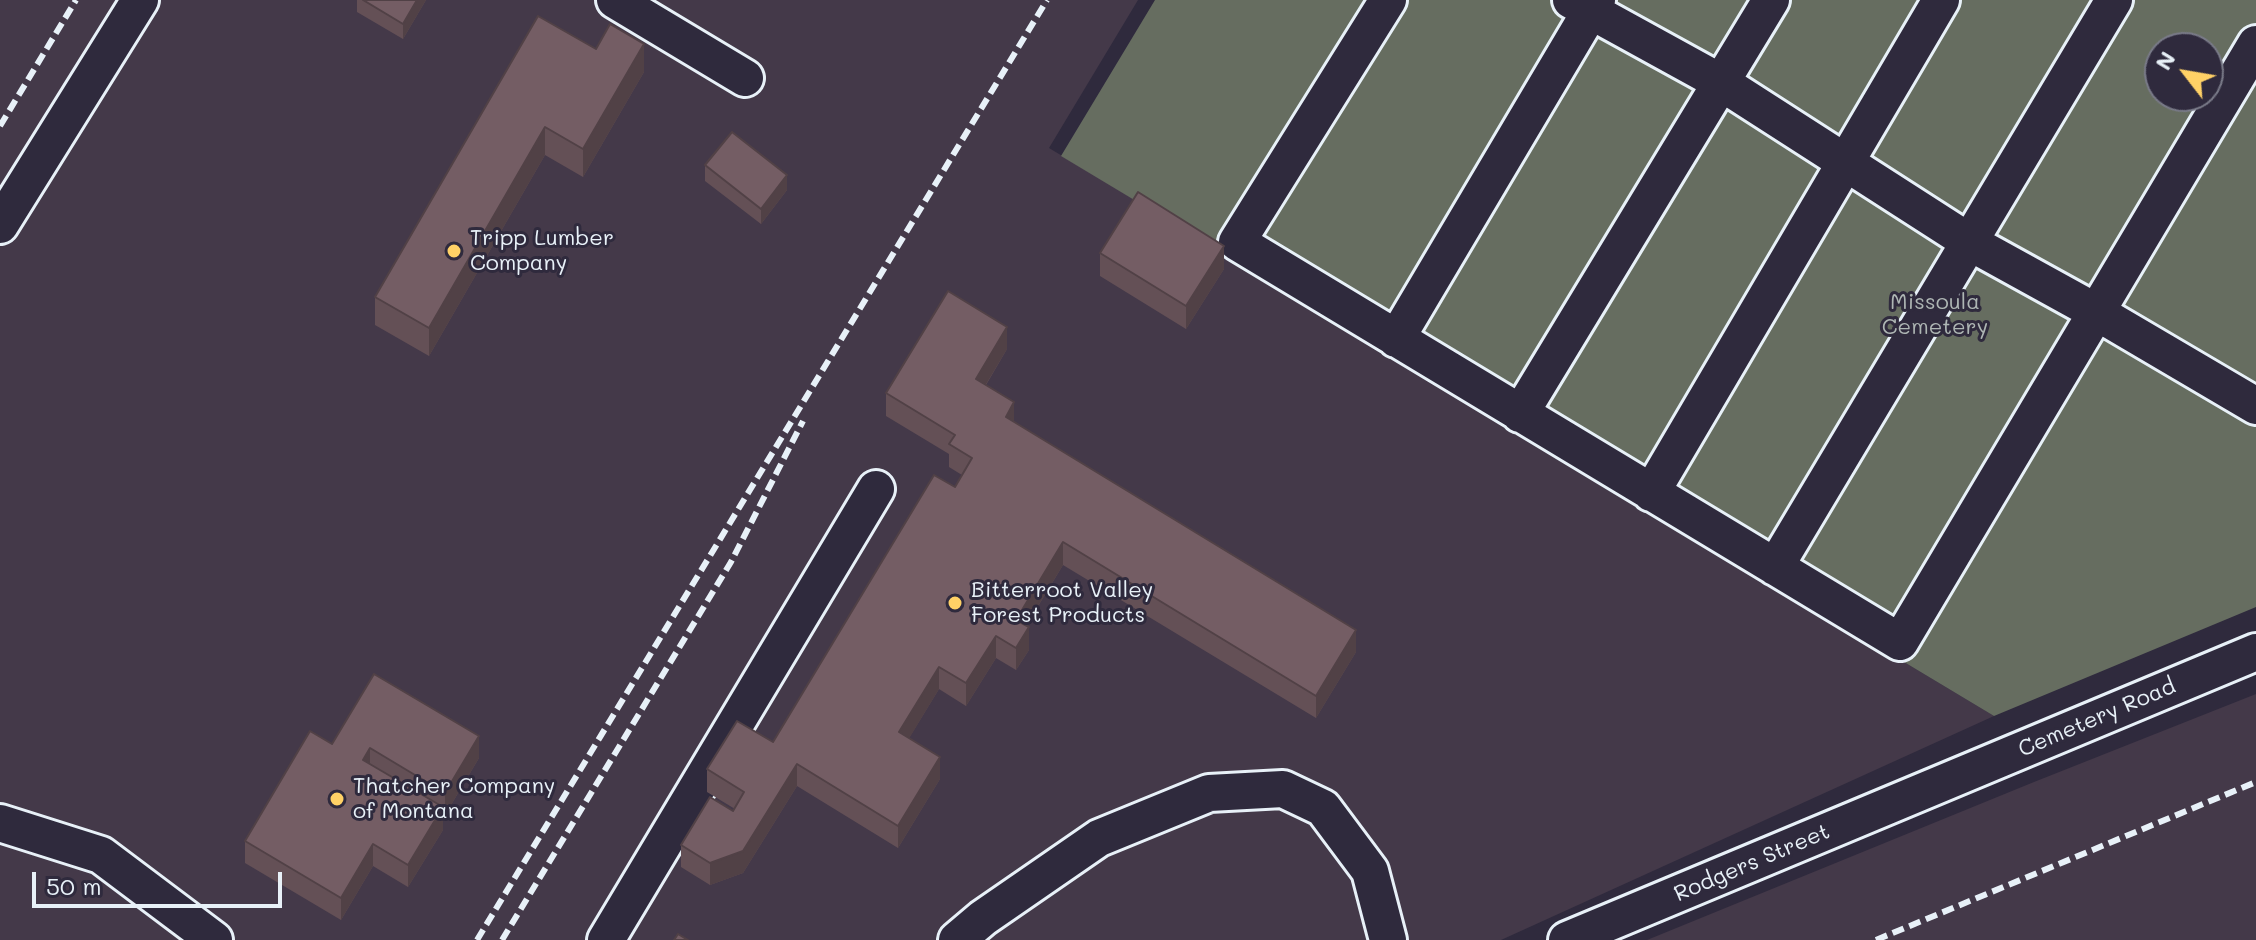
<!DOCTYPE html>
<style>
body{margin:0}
#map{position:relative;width:2256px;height:940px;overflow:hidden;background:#2f2a3d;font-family:Mali,sans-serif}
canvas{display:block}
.north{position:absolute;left:2144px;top:32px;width:80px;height:80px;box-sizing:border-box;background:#2f2a3d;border:2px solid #797a88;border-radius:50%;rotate:301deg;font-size:22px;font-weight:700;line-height:32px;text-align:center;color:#e8f1f8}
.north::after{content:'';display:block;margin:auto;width:28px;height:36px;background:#ffd166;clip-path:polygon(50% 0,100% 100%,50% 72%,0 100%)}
.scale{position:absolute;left:32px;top:872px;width:250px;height:36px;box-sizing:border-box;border:4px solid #e8f1f8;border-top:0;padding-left:10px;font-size:24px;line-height:28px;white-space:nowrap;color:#e8f1f8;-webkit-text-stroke:6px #2f2a3d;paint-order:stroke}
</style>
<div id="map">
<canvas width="2256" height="940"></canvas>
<div class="north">N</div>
<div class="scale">50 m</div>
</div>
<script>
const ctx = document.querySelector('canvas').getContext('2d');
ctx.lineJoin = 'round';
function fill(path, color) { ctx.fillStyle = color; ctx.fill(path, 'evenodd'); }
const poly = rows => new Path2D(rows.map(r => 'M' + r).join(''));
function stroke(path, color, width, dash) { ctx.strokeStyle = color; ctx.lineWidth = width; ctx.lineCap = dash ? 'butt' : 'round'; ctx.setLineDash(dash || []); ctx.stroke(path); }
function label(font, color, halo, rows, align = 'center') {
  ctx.font = font + ' Mali,sans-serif'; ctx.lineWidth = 6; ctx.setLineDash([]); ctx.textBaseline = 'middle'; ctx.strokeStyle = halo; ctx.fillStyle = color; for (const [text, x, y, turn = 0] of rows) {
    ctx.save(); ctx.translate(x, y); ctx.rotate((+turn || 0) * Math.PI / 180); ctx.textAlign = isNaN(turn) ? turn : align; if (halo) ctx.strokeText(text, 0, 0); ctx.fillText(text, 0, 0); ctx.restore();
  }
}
fill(poly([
 [0,0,1138,0,1049,148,1994,716,1501,940,0,940],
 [2256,694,2256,940,1647,940,2034,782]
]), '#443949');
fill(poly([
 [1155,0,2256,0,2256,607,1994,716,1061,156],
 [2160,48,2208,48,2208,96,2160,96]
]), '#666d60');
const minor = poly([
 [615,0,745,78],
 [1388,0,1237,242,1900,642,2256,44],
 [1571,0,1722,83,1971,243,2098,313,2256,406],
 [0,225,140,0],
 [1396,339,1597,0],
 [1520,414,1771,0],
 [1651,493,1941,0],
 [1775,567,2114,0],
 [0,823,101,855,214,940],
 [606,940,876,489],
 [957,940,983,918,1099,838,1209,793,1283,789,1323,808,1370,871,1388,940],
 [1567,940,2256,652]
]);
stroke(minor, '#e8f1f8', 42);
stroke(minor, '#2f2a3d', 36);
stroke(poly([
 [0,126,76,0],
 [477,940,1047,0],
 [502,940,731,562,803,421],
 [1876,940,2256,782]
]), '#e8f1f8', 6, [12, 6]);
fill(poly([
 [357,0,426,0,403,39,357,12],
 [596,49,644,72,583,177,545,155,429,356,375,325,375,297],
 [705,165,787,190,761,224,705,181],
 [1100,253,1224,269,1186,329,1100,276],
 [1007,349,986,385,1014,422,1356,652,1316,718,1063,565,1026,626,1029,650,1016,670,996,658,966,706,939,689,909,738,940,779,898,848,797,786,743,873,710,885,681,867,681,845,733,811,735,809,707,792,707,769,773,742,955,487,962,475,949,467,949,454,886,416,886,393],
 [332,744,479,758,445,815,443,814,443,830,408,887,373,866,341,920,245,863,245,841]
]), '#645056');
fill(poly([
 [417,0,426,0,403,39,403,24],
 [644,44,644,72,583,177,583,149],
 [545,127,545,155,429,356,429,328],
 [787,175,787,190,761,224,761,209],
 [1224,246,1224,269,1186,329,1186,306],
 [1007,327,1007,349,976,401,976,379],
 [1014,402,1014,425,1006,417],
 [1063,542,1063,565,1016,642,1016,620],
 [1029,627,1029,650,1016,670,1016,648],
 [1356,630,1356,652,1316,718,1316,696],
 [996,636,996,658,966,706,966,683],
 [939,667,939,689,899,755,899,732],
 [479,736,479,758,445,815,445,793],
 [370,748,370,770,363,760],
 [940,757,940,779,898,848,898,826],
 [797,764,797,786,743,873,710,885,710,863],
 [443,807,443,830,408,887,408,865],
 [373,844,373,866,341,920,341,898]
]), '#514146');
const building = poly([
 [363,0,417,0,403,24,363,0],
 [538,16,596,49,610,24,644,44,583,149,545,127,429,328,375,297,538,16],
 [732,132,787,175,761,209,705,165,732,132],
 [1138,192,1224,246,1186,306,1100,253,1138,192],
 [948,291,1007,327,976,379,1014,402,1006,417,1356,630,1316,696,1063,542,1016,620,1029,627,1016,648,996,636,966,683,939,667,899,732,940,757,898,826,797,764,743,851,710,863,681,845,710,797,733,811,744,792,707,769,737,721,773,742,934,475,955,487,972,458,949,444,955,435,886,393,948,291],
 [374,674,479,736,445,793,370,748,363,760,443,807,408,865,373,844,341,898,245,841,310,731,332,744,374,674],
 [678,934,688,940,674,940,678,934]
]);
fill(building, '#745d64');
stroke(building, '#514146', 2);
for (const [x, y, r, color] of [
 [454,251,8,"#ffd166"],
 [955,603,8,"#ffd166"],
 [337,799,8,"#ffd166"]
]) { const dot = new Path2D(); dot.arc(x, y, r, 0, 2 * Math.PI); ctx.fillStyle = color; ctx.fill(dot); stroke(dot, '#2f2a3d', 3); }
label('22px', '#e8f1f8', '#2f2a3d', [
 ["Tripp Lumber",470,238],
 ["Company",470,263],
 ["Bitterroot Valley",971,590],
 ["Forest Products",971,615],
 ["Thatcher Company",353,786],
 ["of Montana",353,811]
], 'left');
label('22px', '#aeb6b4', '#2f2a3d', [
 ["Missoula",1935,302],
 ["Cemetery",1935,327]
]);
label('22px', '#e8f1f8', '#2f2a3d', [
 ["Cemetery Road",2097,718,-23],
 ["Rodgers Street",1752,863,-23]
]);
</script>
